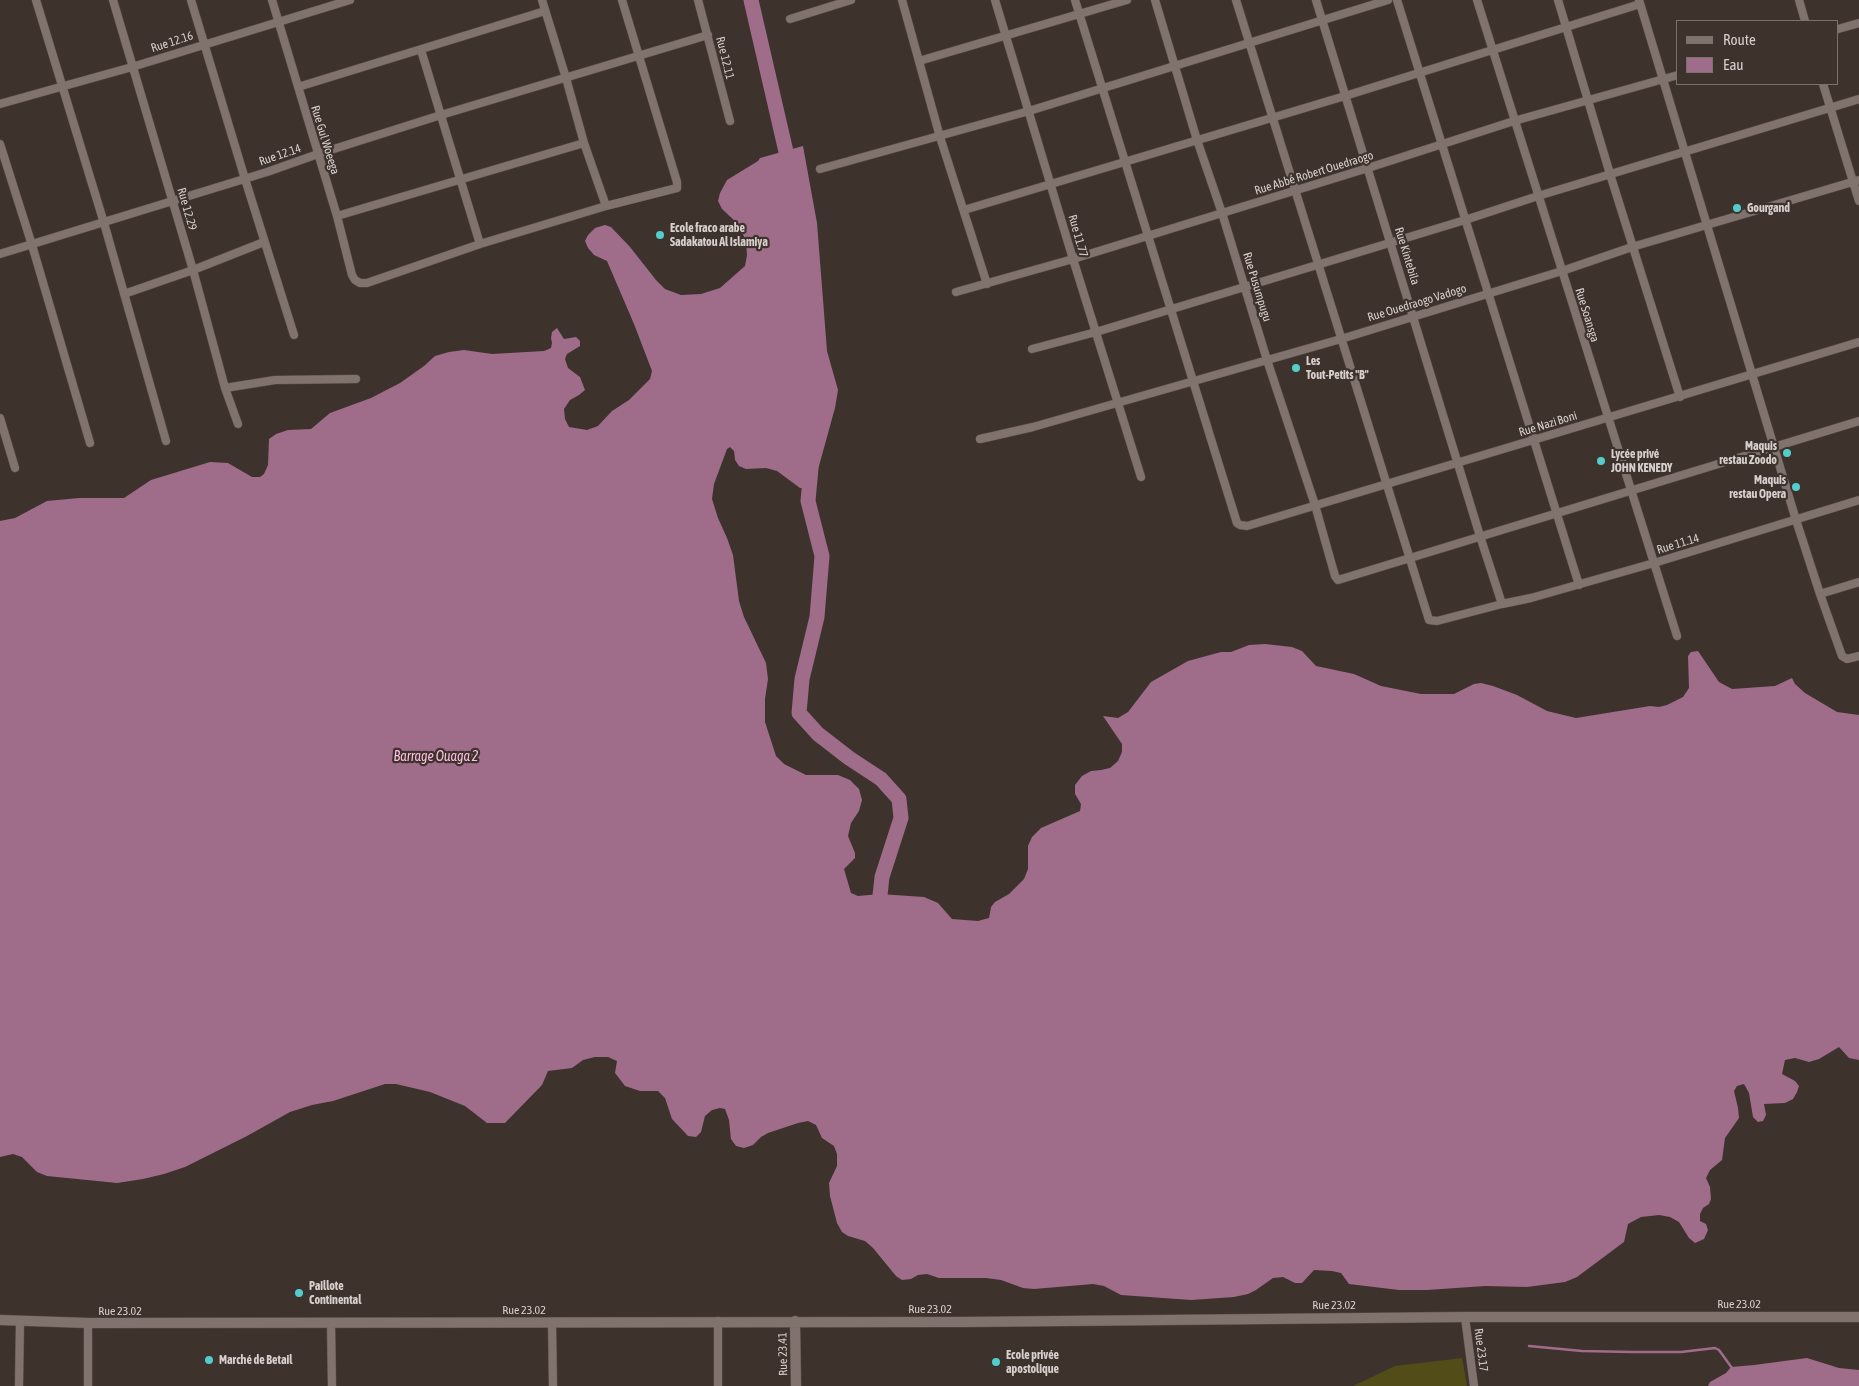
<!DOCTYPE html>
<meta charset="utf-8">
<style>
body{margin:0}
#map{position:relative;width:1859px;height:1386px;overflow:hidden;background:#3e322d;font-family:"Asap Condensed",sans-serif}
canvas{display:block}
.legend{position:absolute;left:1676px;top:20px;width:162px;height:65px;box-sizing:border-box;background:#3e322d;border:1px solid #7b716d;margin:0;padding:6px 9px;list-style:none;font-size:15px;color:#d7cfcc}
.legend li{display:flex;align-items:center;gap:10px;height:25px}
.legend b{width:25px;border:1px solid #7b716d}
</style>
<div id="map">
<canvas width="1859" height="1386"></canvas>
<ul class="legend">
<li><b style="height:6px;background:#80726c"></b>Route</li>
<li><b style="height:14px;background:#9f6c8a"></b>Eau</li>
</ul>
</div>
<script>
const ctx = document.querySelector('canvas').getContext('2d');
ctx.lineJoin = 'round';
function fill(path, color) { ctx.fillStyle = color; ctx.fill(path, 'evenodd'); }
const poly = rows => new Path2D(rows.map(r => 'M' + r).join(''));
function stroke(path, color, width, dash) { ctx.strokeStyle = color; ctx.lineWidth = width; ctx.lineCap = dash ? 'butt' : 'round'; ctx.setLineDash(dash || []); ctx.stroke(path); }
function label(font, color, halo, rows, align = 'center') {
  ctx.font = font + ' "Asap Condensed",sans-serif'; ctx.lineWidth = 4.5; ctx.setLineDash([]); ctx.textBaseline = 'middle'; ctx.strokeStyle = halo; ctx.fillStyle = color; for (const [text, x, y, turn = 0] of rows) {
    ctx.save(); ctx.translate(x, y); ctx.rotate((+turn || 0) * Math.PI / 180); ctx.textAlign = isNaN(turn) ? turn : align; if (halo) ctx.strokeText(text, 0, 0); ctx.fillText(text, 0, 0); ctx.restore();
  }
}
fill(poly([
 [1462,1358,1467,1386,1353,1386,1395,1366]
]), '#514c18');
fill(poly([
 [803,146,817,223,827,351,838,390,835,408,814,484,807,488,800,488,777,471,766,468,746,469,739,466,735,460,734,451,730,447,727,449,714,484,712,499,718,518,727,538,733,555,739,601,744,617,766,663,768,679,765,699,765,722,776,756,784,764,806,775,838,775,850,780,859,789,862,800,859,811,851,823,848,836,855,853,855,858,844,869,851,893,858,896,880,894,924,897,938,903,952,919,978,921,989,918,991,907,995,902,1009,894,1024,879,1028,869,1028,846,1032,837,1041,828,1080,811,1081,804,1075,794,1075,785,1082,776,1091,771,1101,770,1110,768,1118,761,1122,752,1122,744,1103,716,1118,718,1128,712,1151,682,1188,661,1221,652,1231,652,1249,645,1265,644,1292,647,1302,651,1316,666,1354,674,1381,686,1421,694,1454,694,1474,684,1481,683,1493,686,1517,695,1547,711,1576,718,1650,706,1659,707,1667,705,1683,697,1689,688,1688,656,1691,652,1698,651,1719,682,1732,689,1775,686,1792,678,1795,684,1805,693,1837,712,1859,715,1859,1060,1849,1058,1839,1047,1819,1059,1809,1062,1795,1058,1785,1060,1782,1074,1795,1081,1799,1086,1797,1092,1793,1099,1785,1103,1764,1104,1766,1115,1763,1121,1758,1122,1753,1117,1749,1093,1744,1084,1737,1086,1734,1091,1738,1108,1739,1118,1725,1138,1722,1160,1710,1170,1706,1178,1710,1187,1711,1199,1709,1204,1703,1208,1700,1214,1700,1221,1706,1224,1708,1230,1704,1239,1695,1243,1689,1238,1679,1222,1670,1217,1659,1215,1641,1217,1628,1224,1624,1242,1577,1277,1565,1282,1527,1287,1485,1286,1427,1290,1399,1290,1349,1284,1341,1273,1332,1271,1314,1270,1302,1283,1295,1283,1283,1277,1273,1278,1256,1290,1248,1294,1234,1297,1191,1300,1121,1295,1104,1286,1093,1284,1034,1289,1023,1288,1001,1280,986,1278,939,1278,927,1274,918,1275,911,1279,902,1280,896,1276,873,1248,865,1241,848,1236,842,1232,837,1223,830,1196,829,1183,837,1166,837,1154,834,1146,822,1138,816,1125,808,1121,798,1123,768,1133,761,1137,753,1145,744,1148,736,1146,731,1139,729,1120,725,1109,720,1108,712,1110,705,1116,701,1132,696,1137,688,1136,672,1119,665,1098,658,1091,640,1091,625,1086,615,1073,617,1061,608,1057,595,1057,583,1060,572,1068,548,1071,542,1085,505,1123,487,1123,465,1106,430,1092,396,1084,385,1084,333,1101,312,1105,290,1112,247,1136,185,1167,164,1174,143,1179,117,1183,47,1176,37,1172,22,1157,13,1154,0,1157,0,521,15,518,47,501,79,498,124,498,151,480,210,462,228,463,252,477,260,477,264,474,268,465,269,439,276,434,288,430,311,429,330,413,371,398,400,383,424,366,435,356,449,352,464,350,492,354,544,351,551,348,552,343,551,338,552,332,557,328,564,339,576,337,580,341,580,346,567,354,565,359,568,368,580,377,585,390,579,395,570,400,564,409,565,419,569,427,587,430,598,426,612,411,629,400,650,379,652,371,634,324,607,261,594,255,588,248,585,241,588,235,595,228,605,225,611,227,630,247,656,280,665,289,681,295,701,294,720,288,745,266,747,255,746,241,738,224,722,209,718,201,720,193,727,180,758,161,760,158],
 [1807,1358,1839,1368,1859,1370,1859,1386,1708,1386,1710,1382,1726,1373,1731,1367,1754,1365]
]), '#9f6c8a');
stroke(poly([
 [1529,1346,1582,1351,1632,1352,1681,1352,1715,1348,1719,1350,1732,1368]
]), '#9f6c8a', 2.5);
stroke(poly([
 [751,0,790,169],
 [811,468,808,501,822,556,817,617,802,679,799,713,818,734,849,758,881,779,899,799,901,818,882,877,878,914]
]), '#9f6c8a', 15);
const minor = poly([
 [36,0,104,223,166,441],
 [113,0,193,270,225,388,238,424],
 [191,0,245,179,294,335],
 [272,0,337,216,352,275,355,280,360,283,367,283,480,244,606,206,677,188,677,182,622,0],
 [542,0,566,78,584,143,606,206],
 [698,0,730,121],
 [902,0,940,137,987,284],
 [995,0,1073,259,1141,477],
 [1075,0,1237,523,1240,525,1247,526,1859,342],
 [1155,0,1197,140,1222,213,1267,360,1315,505,1335,576,1338,580,1859,421],
 [1236,0,1429,620,1437,621,1502,604,1531,598,1654,563,1859,500],
 [1316,0,1480,536,1502,604],
 [1397,0,1579,585],
 [1477,0,1677,636],
 [1558,0,1610,174,1680,397],
 [1639,0,1796,520,1820,594,1842,656,1847,659,1859,656],
 [1799,0,1805,21],
 [790,19,851,0],
 [1838,29,1859,23],
 [421,50,480,244],
 [919,61,1127,0],
 [1823,84,1859,201],
 [298,87,545,11],
 [0,104,132,67,350,0],
 [0,144,32,245,90,443],
 [820,169,1029,111,1388,0],
 [964,210,1345,96,1640,4],
 [337,216,584,143],
 [0,254,267,172,318,154,441,115,708,35],
 [956,292,1073,259,1368,168,1514,121,1678,75],
 [124,294,193,270,264,242],
 [1032,349,1096,332,1317,265,1465,220,1538,196,1859,99],
 [225,388,275,380,356,379],
 [0,418,15,468],
 [980,439,1033,427,1341,339,1562,271,1632,247,1859,180],
 [1820,594,1859,582],
 [1465,1317,1474,1386],
 [552,1322,553,1386],
 [88,1323,88,1386],
 [331,1323,332,1386],
 [19,1386,20,1321],
 [718,1386,718,1321]
]);
const tertiary = poly([
 [0,1320,88,1323,964,1322,1465,1317,1859,1317],
 [795,1321,796,1386]
]);
stroke(minor, '#5a504c', 9);
stroke(tertiary, '#5a504c', 11);
stroke(minor, '#80726c', 8);
stroke(tertiary, '#80726c', 10);
for (const [x, y, r, color] of [
 [1737,208,5,"#53cdcb"],
 [660,235,5,"#53cdcb"],
 [1296,368,5,"#53cdcb"],
 [1787,453,5,"#53cdcb"],
 [1601,461,5,"#53cdcb"],
 [1796,487,5,"#53cdcb"],
 [299,1293,5,"#53cdcb"],
 [209,1360,5,"#53cdcb"],
 [996,1362,5,"#53cdcb"]
]) { const dot = new Path2D(); dot.arc(x, y, r, 0, 2 * Math.PI); ctx.fillStyle = color; ctx.fill(dot); stroke(dot, '#3e322d', 2); }
label('12px', '#d7cfcc', '#3e322d', [
 ["Rue 12.16",172,42,-18],
 ["Rue 12.11",725,58,76],
 ["Rue Gul Woeega",325,140,73],
 ["Rue 12.14",280,155,-19],
 ["Rue Abbé Robert Ouedraogo",1314,173,-17],
 ["Rue 12.29",187,209,74],
 ["Rue 11.77",1078,236,74],
 ["Rue Kintebila",1407,256,73],
 ["Rue Pusumpugu",1257,287,73],
 ["Rue Ouedraogo Vadogo",1417,303,-17],
 ["Rue Soansga",1587,315,73],
 ["Rue Nazi Boni",1548,424,-17],
 ["Rue 11.14",1678,544,-17],
 ["Rue 23.02",1739,1304],
 ["Rue 23.02",1334,1305],
 ["Rue 23.02",930,1309],
 ["Rue 23.02",524,1310],
 ["Rue 23.02",120,1311],
 ["Rue 23.17",1481,1350,83],
 ["Rue 23.41",783,1354,-91]
]);
label('bold 12px', '#d7cfcc', '#3e322d', [
 ["Gourgand",1747,208],
 ["Ecole fraco arabe",670,228],
 ["Sadakatou Al Islamiya",670,242],
 ["Les",1306,361],
 ["Tout-Petits \"B\"",1306,375],
 ["Maquis",1777,446,"right"],
 ["restau Zoodo",1777,460,"right"],
 ["Lycée privé",1611,454],
 ["JOHN KENEDY",1611,468],
 ["Maquis",1786,480,"right"],
 ["restau Opera",1786,494,"right"],
 ["Paillote",309,1286],
 ["Continental",309,1300],
 ["Ecole privée",1006,1355],
 ["apostolique",1006,1369],
 ["Marché de Betail",219,1360]
], 'left');
label('italic 14px', '#ffbfe3', '#3e322d', [
 ["Barrage Ouaga 2",436,757]
]);
</script>
